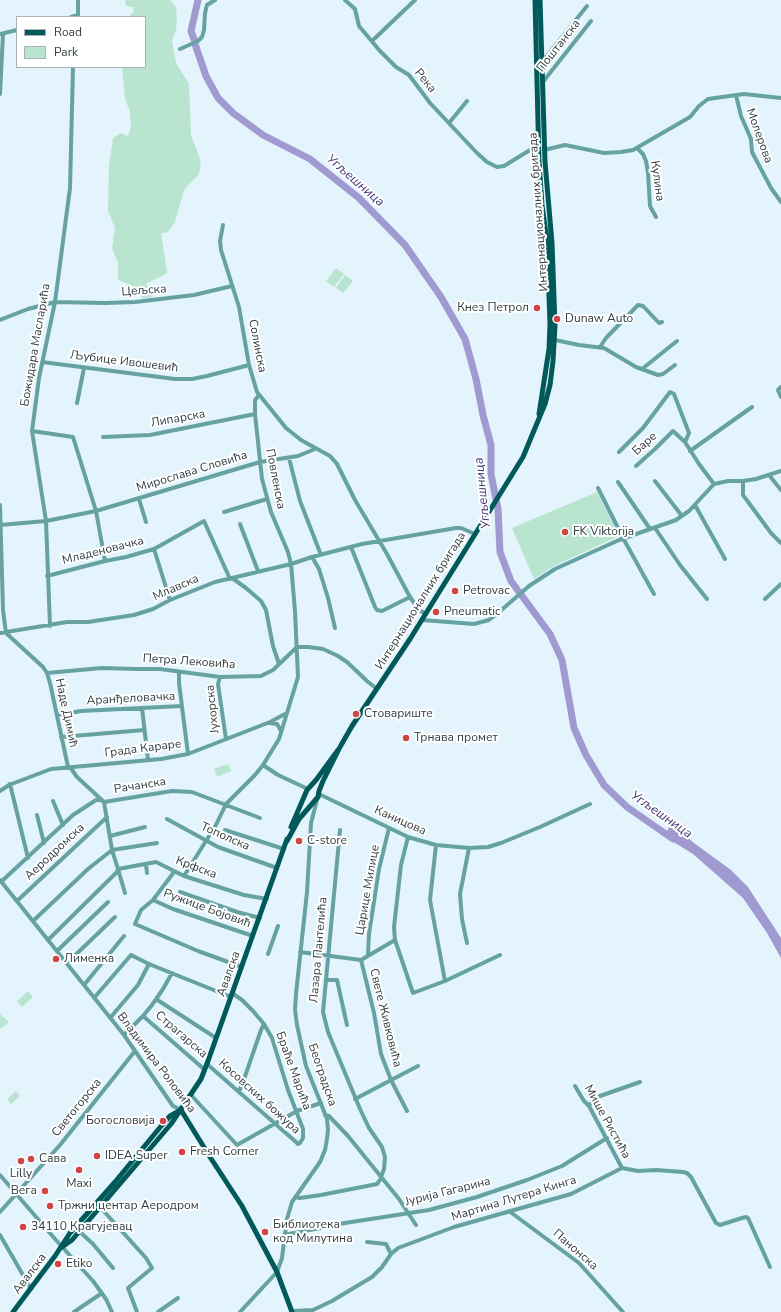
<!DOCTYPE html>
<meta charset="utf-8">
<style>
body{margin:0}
#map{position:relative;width:781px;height:1312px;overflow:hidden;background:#e3f4fc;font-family:"Nunito Sans",sans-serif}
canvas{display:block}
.legend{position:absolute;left:16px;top:16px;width:130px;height:52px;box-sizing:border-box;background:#fff;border:1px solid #adb2b4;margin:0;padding:5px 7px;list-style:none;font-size:12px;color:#323e43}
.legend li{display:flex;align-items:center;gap:8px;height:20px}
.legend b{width:20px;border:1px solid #adb2b4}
</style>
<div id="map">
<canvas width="781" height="1312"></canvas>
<ul class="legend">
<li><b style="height:5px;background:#01595a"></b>Road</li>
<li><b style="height:11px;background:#b9e4cf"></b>Park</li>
</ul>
</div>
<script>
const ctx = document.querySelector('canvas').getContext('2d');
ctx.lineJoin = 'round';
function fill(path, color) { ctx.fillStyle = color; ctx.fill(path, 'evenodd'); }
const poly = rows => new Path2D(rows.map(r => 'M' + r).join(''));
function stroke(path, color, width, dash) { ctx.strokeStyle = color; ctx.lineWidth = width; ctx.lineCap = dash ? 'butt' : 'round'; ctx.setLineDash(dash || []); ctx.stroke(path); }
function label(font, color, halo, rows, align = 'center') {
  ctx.font = font + ' "Nunito Sans",sans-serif'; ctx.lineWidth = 4; ctx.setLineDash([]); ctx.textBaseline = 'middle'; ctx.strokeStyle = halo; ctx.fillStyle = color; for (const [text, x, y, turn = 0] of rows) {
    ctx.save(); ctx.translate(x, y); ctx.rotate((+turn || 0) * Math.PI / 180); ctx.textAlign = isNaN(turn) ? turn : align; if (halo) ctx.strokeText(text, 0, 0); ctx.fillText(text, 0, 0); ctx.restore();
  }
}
fill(poly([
 [125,0,170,0,176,7,177,19,176,30,172,40,173,46,176,63,189,84,191,135,199,156,201,165,199,174,184,190,175,222,168,232,161,233,167,273,146,284,153,297,142,298,133,286,118,280,118,263,112,248,115,228,108,211,109,167,113,138,121,133,128,136,131,127,130,112,125,99,122,67,145,67,145,17,128,17,133,13,134,7,126,6],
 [336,268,344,274,334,287,326,281],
 [345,275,353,281,343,293,336,288],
 [597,492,619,536,552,567,534,579,512,528],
 [228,764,231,771,217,777,214,769],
 [28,991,33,997,22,1007,17,1001],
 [0,1014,9,1022,0,1029],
 [16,1091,20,1096,11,1104,7,1099]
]), '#b9e4cf');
fill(poly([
 [670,826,681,832,694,843,731,870,748,887,781,938,781,958,767,933,743,898,693,854,664,836]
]), '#a19ad1');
stroke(poly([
 [195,42,191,31,198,0],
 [195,44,206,76,218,98,233,113,263,135,310,159,359,198,405,245,441,297,465,339,476,379,483,415,491,445,491,474,498,509,500,552,511,581,550,634,562,660,574,728,586,755,604,785,627,807,673,839]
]), '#a19ad1', 7);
stroke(poly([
 [345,0,355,9,359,26,380,51,396,67,409,75,430,103,477,153,487,162,497,167,504,166,530,150,538,151],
 [71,17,78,15],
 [78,17,78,0],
 [0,34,17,30],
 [372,41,415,0],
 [180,49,198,41,202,37,204,30,205,13,207,5,215,0],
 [542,60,546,57,587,6],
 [542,83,591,21],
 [0,94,3,34],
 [736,95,741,116,751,139,752,152,771,188,781,202],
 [449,123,467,101],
 [637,148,643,154,646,161,648,173,650,206,656,217],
 [544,150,565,145,604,153,621,152,633,150,690,117,699,106,708,99,744,94,781,98],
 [223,225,220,241,221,250,239,307,249,365,257,392,286,428,301,440,330,456,337,464,355,500,387,554,410,597,419,610,426,614],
 [0,320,28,309,55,302,105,303,135,302,194,295,232,286],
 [555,340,579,345,604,348,636,367,658,375,663,374,675,365],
 [600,347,606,338,638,305,643,306,659,323,662,322],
 [42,362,175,379,192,379,207,376,249,365],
 [642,369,677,341],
 [781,387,778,390,781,397],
 [77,403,84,368],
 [32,431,73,437,96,511,105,561],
 [103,437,150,435,255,414],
 [690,451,752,407],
 [619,452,643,428,670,392,674,394,689,433,685,442,699,464,714,484],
 [289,458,300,501,321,555],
 [636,466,655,449,673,431,685,442],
 [769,475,781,490],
 [655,481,682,516],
 [743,481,743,495,771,533,781,543],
 [618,482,650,529],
 [598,488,623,538,654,594],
 [139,499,146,522],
 [0,505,3,610,6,633],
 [695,505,725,559],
 [224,512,267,499],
 [240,524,258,571],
 [0,525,46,521,96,511,260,462,298,456,315,449],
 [655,528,680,565,707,599],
 [351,547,375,607,377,610,382,611,410,597],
 [154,549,170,600],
 [312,557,319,569,328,598,335,628],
 [47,576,105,561,126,557,154,549,204,521,230,579],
 [232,578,246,588,261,601,266,610,273,646,279,664],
 [765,599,781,584],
 [422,620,474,624,489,620,498,613,529,586,555,569,619,540,676,520,689,511,714,484,728,481,743,481,756,479,781,471],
 [50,626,46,521,32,431,39,378,55,302,70,188,73,67],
 [0,633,67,622,88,622,134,615,153,609,170,600,215,582,291,564,312,557,362,544,456,528,461,528,475,534],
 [6,633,43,667,47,673,50,683,68,767],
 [179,672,179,683,188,754],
 [47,673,102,668,136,669,160,669,220,677,261,676,273,670,297,647,308,647,323,649,338,656,347,662,367,681,377,689],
 [220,677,218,684,226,739],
 [142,708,148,760],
 [57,715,81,711,182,706],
 [270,723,277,724,281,731],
 [61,737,144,730],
 [263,765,278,775,308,789],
 [10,784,28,858],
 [0,791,9,785,51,769,161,759,188,754,270,722,285,714],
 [319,794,408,837,436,845,469,848,488,847,501,843,540,827,590,804],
 [53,801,63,825],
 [37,815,44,843],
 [167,819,218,847,277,868],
 [225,830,284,849],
 [110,836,145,827],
 [408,837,401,865,394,927,395,940,413,993,445,981,500,955],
 [436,845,430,900,445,981],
 [146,864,147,873],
 [174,872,153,900,141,910,135,924,198,951,242,967],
 [184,876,216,825,226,804,255,775,263,765,279,739,298,677,295,611,291,564,288,552,271,512,262,479,255,414,255,400,259,395],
 [0,880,124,1035,173,1106,181,1110],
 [2,881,73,815,96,800,101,800,104,802,172,791,192,792,260,818],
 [180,892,237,912,260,918],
 [125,893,118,869,156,862,184,876,244,895,267,899],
 [153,900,173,909,253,936],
 [17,901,107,817],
 [33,921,88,869,112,850,157,843],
 [48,940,117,872,118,869,112,850,104,802,77,777,70,767],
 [467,943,462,919,460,894,469,848],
 [57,951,108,902],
 [300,952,361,960,395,940],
 [268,954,278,926],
 [368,955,369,934,379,869,389,828],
 [361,960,374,1013,381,1054,391,1080,407,1111],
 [67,963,115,917],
 [326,980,337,980,347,1025],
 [84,985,124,936],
 [94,998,131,955,149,964,231,997],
 [156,999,216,1038],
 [143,1016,205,1070],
 [110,1018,138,985,149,964],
 [124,1035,143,1016,152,1005,163,989,172,973],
 [207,1064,296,1142,298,1144,300,1143,303,1138,303,1129,288,1090,272,1038,264,1024,253,1011,242,1000,232,993],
 [575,1086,584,1101,589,1106,622,1168],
 [239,1091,242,1085,261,1030,264,1024],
 [191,1095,237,1145,297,1111,321,1103],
 [355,1099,418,1066],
 [589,1106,593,1100,600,1096,640,1082],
 [325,1115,329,1116,348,1136,399,1199,416,1225],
 [0,1175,55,1239,93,1281,106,1299,112,1312],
 [295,1197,300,1198,321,1195,377,1184,380,1180,384,1169,385,1157,382,1147,369,1128,360,1109,328,1032,323,1012,340,830],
 [100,1207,146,1258,152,1268,128,1288,137,1312],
 [509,1211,579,1263,623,1312],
 [0,1212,60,1145,135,1051],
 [79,1231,93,1244,113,1268],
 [0,1235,31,1289],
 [284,1235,345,1223,429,1210,477,1197,527,1180,562,1166,607,1138],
 [367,1242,386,1244,391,1254],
 [292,1311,313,1310,332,1301,372,1277,382,1267,391,1254,398,1248,454,1227,571,1194,622,1168,638,1171,656,1170,683,1172,687,1173,691,1177,716,1223,720,1225,742,1218,746,1217,748,1218,770,1267],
 [74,1312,102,1293],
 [158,1312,178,1298],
 [240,1312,277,1272,282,1258,287,1219,292,1202,320,1162,325,1150,327,1139,328,1130,327,1119,306,1066,297,1025,295,1010,296,994,307,892,311,823,317,800]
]), '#66a2a2', 4);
stroke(poly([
 [535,0,539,162,542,205,547,240,550,324,549,349,539,414],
 [291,827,307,790,316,780,338,750],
 [287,841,299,819,318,797,319,791,323,781,340,747,352,726,410,639,523,457,545,404,550,385,553,361,555,325,552,243,545,162,540,0],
 [181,1110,210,1157,242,1206,277,1272,292,1312],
 [62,1247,72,1240,171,1124,201,1079,208,1061,287,839],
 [13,1312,55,1256,70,1233,115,1182,162,1125,170,1116,179,1111]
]), '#01595a', 5);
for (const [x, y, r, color] of [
 [537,308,4,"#d24343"],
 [557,319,4,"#d24343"],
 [565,532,4,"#d24343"],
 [455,591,4,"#d24343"],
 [436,612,4,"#d24343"],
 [356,714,4,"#d24343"],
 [406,738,4,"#d24343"],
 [299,841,4,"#d24343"],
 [56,959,4,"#d24343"],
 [163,1121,4,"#d24343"],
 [182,1152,4,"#d24343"],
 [97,1156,4,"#d24343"],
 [31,1159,4,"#d24343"],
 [21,1161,4,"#d24343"],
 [79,1170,4,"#d24343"],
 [45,1191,4,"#d24343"],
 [50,1206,4,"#d24343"],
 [23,1227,4,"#d24343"],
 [265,1232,4,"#d24343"],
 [58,1264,4,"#d24343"]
]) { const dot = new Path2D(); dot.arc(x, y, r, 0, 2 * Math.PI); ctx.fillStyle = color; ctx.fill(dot); stroke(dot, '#fff', 1.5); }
label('12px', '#323e43', '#fff', [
 ["Поштанска",559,46,-52],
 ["Река",425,81,51],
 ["Молерова",759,136,70],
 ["Кулина",657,181,82],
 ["Интернационалних бригада",539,212,-94],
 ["Цељска",144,291,-4],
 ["Божидара Масларића",36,345,-80],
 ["Солинска",257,346,79],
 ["Љубице Ивошевић",124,362,7],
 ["Липарска",178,419,-10],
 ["Баре",645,444,-42],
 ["Мирослава Словића",192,472,-17],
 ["Повленска",275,479,79],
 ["Младеновачка",103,551,-14],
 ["Млавска",176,588,-24],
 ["Интернационалних бригада",421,601,-58],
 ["Петра Лековића",189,662,4],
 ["Аранђеловачка",131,699,-3],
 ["Јухорска",213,709,-96],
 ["Наде Димић",66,713,78],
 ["Града Караре",143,749,-7],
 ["Рачанска",140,786,-9],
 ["Каницова",400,821,24],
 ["Тополска",225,837,24],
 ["Аеродромска",55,852,-43],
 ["Крфска",196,868,21],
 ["Царице Милице",368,890,-80],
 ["Ружице Бојовић",207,909,20],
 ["Лазара Пантелића",319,950,-85],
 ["Авалска",229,974,-70],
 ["Свете Живковића",385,1018,76],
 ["Страгарска",181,1035,41],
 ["Владимира Роловића",156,1063,53],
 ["Браће Марића",293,1071,70],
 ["Београдска",322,1075,71],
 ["Косовских божура",259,1097,42],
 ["Светогорска",77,1108,-51],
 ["Мише Ристића",607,1122,61],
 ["Јурија Гагарина",448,1192,-14],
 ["Мартина Лутера Кинга",514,1199,-17],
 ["Панонска",575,1250,41],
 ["Авалска",30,1274,-53]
]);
label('12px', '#323e43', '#fff', [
 ["Кнез Петрол",529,308,"right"],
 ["Dunaw Auto",565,319],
 ["FK Viktorija",573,532],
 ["Petrovac",463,591],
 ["Pneumatic",444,612],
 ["Стовариште",364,714],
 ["Трнава промет",414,738],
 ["C-store",307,841],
 ["Лименка",64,959],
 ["Богословија",155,1121,"right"],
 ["Fresh Corner",190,1152],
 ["IDEA Super",105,1156],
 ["Сава",39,1159],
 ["Lilly",21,1174,"center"],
 ["Maxi",79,1184,"center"],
 ["Вега",37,1191,"right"],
 ["Тржни центар Аеродром",58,1206],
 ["Библиотека",273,1225],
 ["код Милутина",273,1239],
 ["34110 Крагујевац",31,1227],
 ["Etiko",66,1264]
], 'left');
label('italic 13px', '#453679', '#fff', [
 ["Угљешница",355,181,41],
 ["Угљешница",483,493,-96],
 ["Угљешница",661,815,35]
]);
</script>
